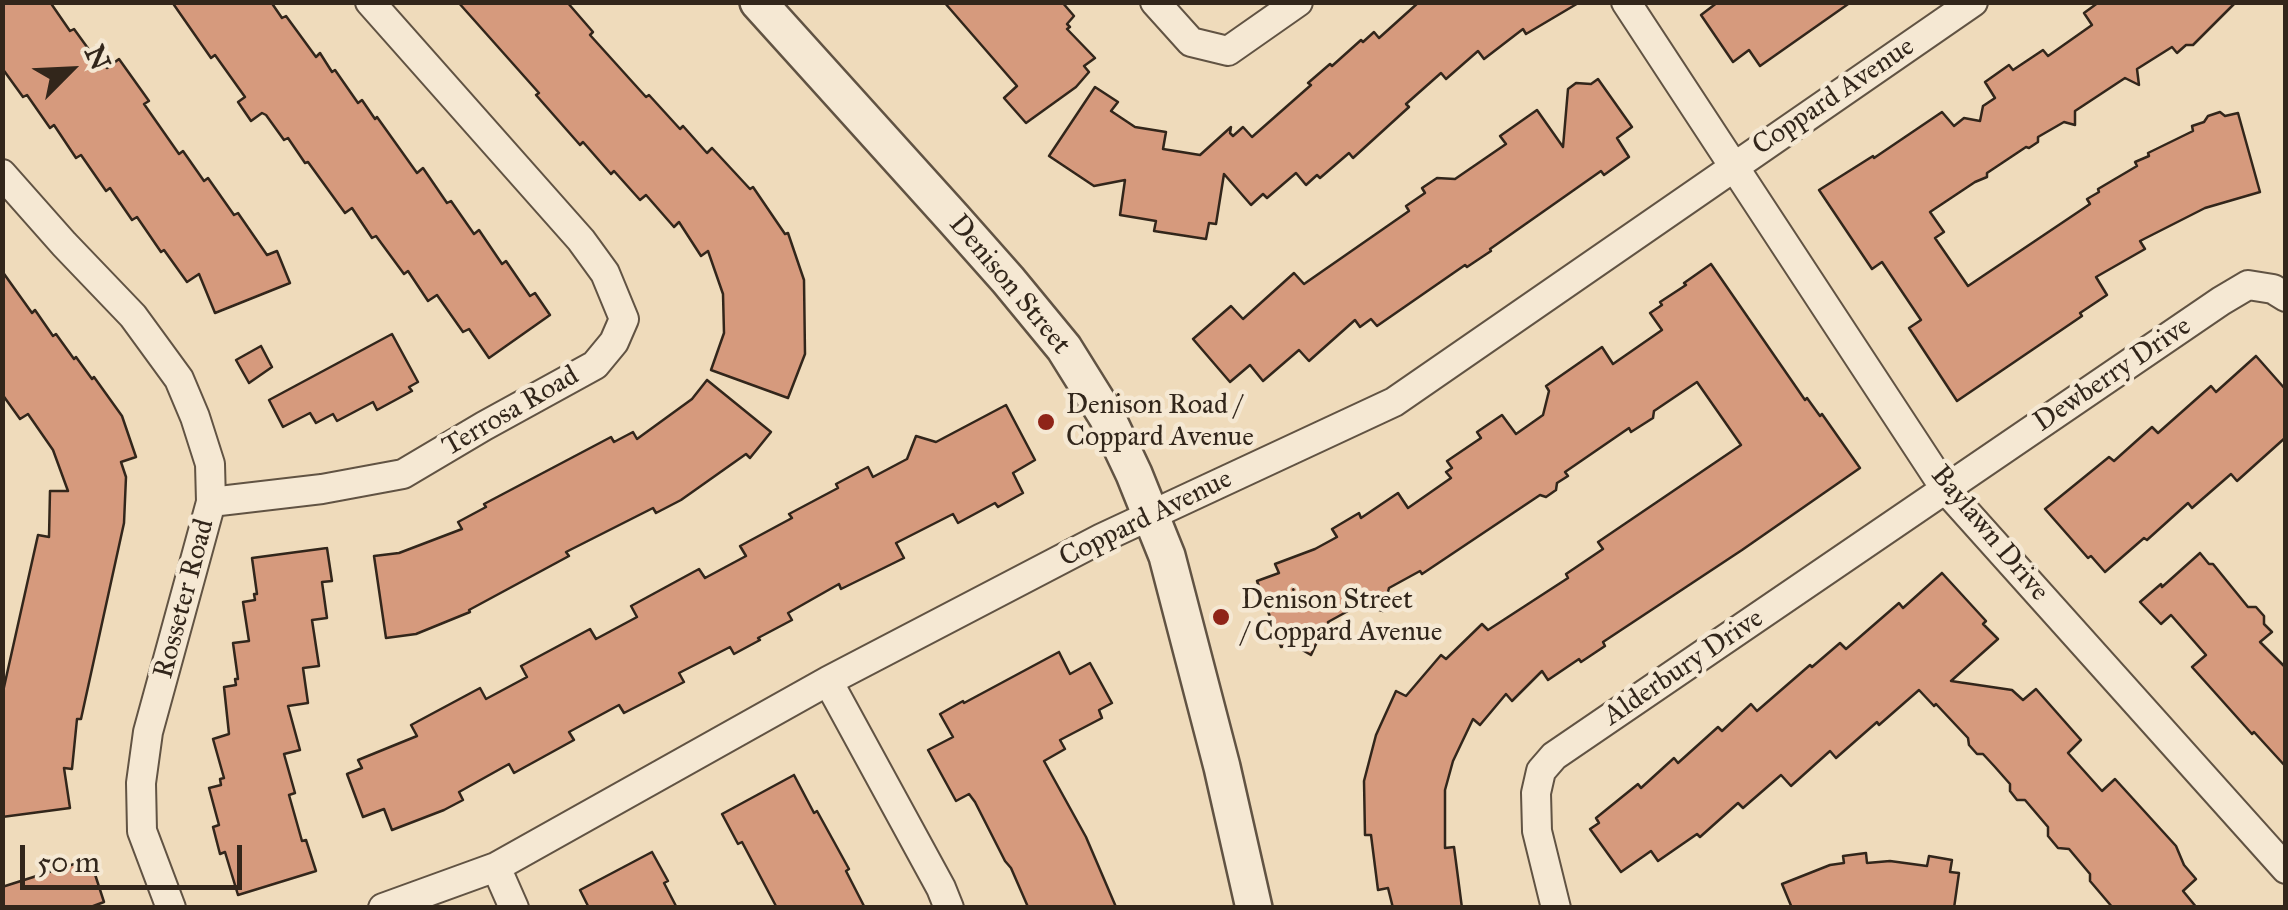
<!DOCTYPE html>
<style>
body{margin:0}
#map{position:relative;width:2288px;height:910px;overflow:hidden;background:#efdbbb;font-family:"IM FELL Great Primer",serif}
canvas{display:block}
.frame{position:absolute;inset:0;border:5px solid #32261b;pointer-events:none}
.north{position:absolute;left:20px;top:20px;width:100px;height:100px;-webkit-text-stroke:8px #f5e8d3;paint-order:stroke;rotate:66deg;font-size:28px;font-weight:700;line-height:40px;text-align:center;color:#32261b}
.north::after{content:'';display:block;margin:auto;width:35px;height:45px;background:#32261b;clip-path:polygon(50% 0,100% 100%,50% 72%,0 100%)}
.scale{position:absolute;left:20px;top:845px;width:222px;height:45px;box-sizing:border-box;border:5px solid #32261b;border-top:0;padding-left:12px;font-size:30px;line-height:35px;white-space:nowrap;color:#32261b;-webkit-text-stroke:8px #f5e8d3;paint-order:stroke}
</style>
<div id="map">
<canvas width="2288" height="910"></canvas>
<div class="frame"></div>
<div class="north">N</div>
<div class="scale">50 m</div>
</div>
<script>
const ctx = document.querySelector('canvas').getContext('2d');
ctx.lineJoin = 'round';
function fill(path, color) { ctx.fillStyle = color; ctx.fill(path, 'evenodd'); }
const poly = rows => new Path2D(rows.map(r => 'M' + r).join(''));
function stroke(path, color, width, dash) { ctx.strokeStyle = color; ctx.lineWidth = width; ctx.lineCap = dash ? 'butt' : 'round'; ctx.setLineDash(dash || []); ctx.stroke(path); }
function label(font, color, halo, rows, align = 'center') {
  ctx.font = font + ' "IM FELL Great Primer",serif'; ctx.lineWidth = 9; ctx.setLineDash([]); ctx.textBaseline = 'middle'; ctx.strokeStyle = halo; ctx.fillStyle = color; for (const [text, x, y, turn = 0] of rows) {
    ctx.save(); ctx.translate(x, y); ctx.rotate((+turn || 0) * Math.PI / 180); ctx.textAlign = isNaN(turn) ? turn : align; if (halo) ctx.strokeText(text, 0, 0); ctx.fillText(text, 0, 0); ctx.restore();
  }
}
const building = poly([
 [2,2,50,2,70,31,74,29,95,58,98,56,107,68,119,59,149,101,144,104,179,154,183,151,204,181,208,178,234,215,238,213,267,255,277,251,290,283,215,313,199,274,187,282,164,250,161,252,137,217,132,220,110,188,106,191,81,155,76,158,54,125,50,128,27,95,23,97,2,68,2,2],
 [172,2,271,2,282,18,286,16,316,57,320,53,332,72,335,70,358,103,362,100,375,119,377,117,417,173,423,168,447,203,451,201,474,234,479,230,502,264,506,261,530,296,535,293,550,315,489,358,469,329,463,332,437,295,428,301,408,271,404,274,376,236,372,238,352,208,345,213,308,162,305,163,288,138,284,140,266,115,262,113,251,121,238,102,245,97,215,55,211,58,172,2],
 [458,2,567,2,593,32,590,35,646,97,649,95,680,129,683,126,707,153,712,148,750,189,753,187,785,234,788,233,804,280,805,354,788,398,711,370,724,333,723,294,708,251,701,256,679,222,674,227,646,195,640,200,614,171,611,174,583,142,580,145,536,95,539,93,458,2],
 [944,2,1062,2,1074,16,1067,24,1070,27,1067,29,1095,58,1084,66,1089,72,1076,87,1026,123,1004,98,1017,86,944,2],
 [1419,2,1580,2,1526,34,1523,29,1484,59,1478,51,1446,79,1441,73,1406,104,1409,107,1353,158,1349,153,1320,178,1317,175,1306,185,1296,173,1267,198,1263,194,1251,205,1224,174,1216,224,1209,223,1206,239,1154,231,1156,221,1120,215,1125,180,1094,186,1049,156,1095,87,1118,102,1111,111,1135,127,1166,132,1163,149,1200,155,1231,127,1230,133,1233,136,1243,127,1252,137,1311,85,1308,83,1330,64,1332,66,1361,40,1363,42,1374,32,1379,38,1419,2],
 [1718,2,1851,2,1760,66,1749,50,1733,62,1701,15,1718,2],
 [2099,2,2236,2,2193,45,2186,45,2177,53,2172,47,2137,69,2139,85,2125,78,2075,111,2075,125,2064,122,2038,137,2038,142,2029,148,2026,147,1987,173,1987,177,1975,182,1930,212,1944,232,1935,238,1968,286,2090,204,2087,199,2099,192,2098,189,2137,166,2135,162,2149,156,2148,153,2193,131,2192,126,2204,122,2208,116,2220,112,2225,116,2238,113,2260,192,2205,208,2140,241,2145,249,2096,277,2107,295,2080,313,2082,316,1957,401,1909,328,1921,320,1882,262,1872,269,1819,190,1873,156,1874,158,1942,112,1954,126,1964,118,1980,121,1983,106,1995,98,1985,82,2009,65,2013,70,2043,50,2048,56,2092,25,2084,13,2099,2],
 [1598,79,1632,127,1617,138,1629,157,1604,175,1601,171,1490,249,1491,251,1467,267,1465,265,1377,326,1371,319,1360,327,1355,320,1309,361,1299,350,1263,381,1250,365,1230,382,1193,339,1231,306,1243,319,1294,273,1304,284,1409,211,1406,206,1425,193,1422,188,1437,178,1455,179,1506,144,1500,136,1537,110,1563,147,1568,89,1576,83,1591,84,1598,79],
 [1711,264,1805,400,1807,398,1820,416,1822,414,1860,468,1742,550,1603,642,1605,646,1581,662,1579,659,1548,680,1542,671,1512,701,1506,694,1480,725,1473,719,1453,761,1445,790,1445,848,1454,847,1462,908,1393,908,1388,888,1378,890,1371,835,1365,835,1364,781,1376,735,1396,691,1406,696,1441,655,1446,659,1482,624,1488,630,1568,578,1566,574,1603,549,1598,542,1741,445,1697,382,1654,411,1653,418,1631,432,1629,428,1565,472,1568,476,1557,483,1556,490,1546,497,1540,495,1422,574,1420,571,1389,588,1383,611,1359,605,1328,622,1330,628,1322,631,1311,655,1290,643,1281,647,1257,581,1279,573,1275,564,1315,549,1337,537,1332,529,1359,513,1361,518,1398,493,1408,508,1451,478,1446,472,1452,468,1447,461,1481,438,1477,432,1502,415,1516,434,1543,415,1549,391,1546,386,1602,347,1613,364,1662,330,1650,313,1662,305,1660,302,1686,285,1684,283,1711,264],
 [2,271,32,313,35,310,53,336,56,334,74,359,76,357,92,379,94,377,122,416,136,457,121,462,126,477,124,523,81,719,77,719,72,769,64,768,70,808,2,817,2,696,38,535,49,537,50,491,68,491,53,450,28,414,20,419,2,394,2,271],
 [392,334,418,382,409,387,412,391,377,410,373,402,337,421,333,414,316,423,310,413,283,427,269,400,392,334],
 [261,346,272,367,249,383,236,360,261,346],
 [2256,356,2286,390,2286,437,2237,481,2231,474,2192,508,2188,503,2147,540,2144,538,2105,572,2091,556,2088,558,2045,509,2109,457,2114,461,2152,427,2158,433,2211,386,2216,392,2256,356],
 [707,380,771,432,750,458,746,454,681,500,656,513,653,508,566,552,569,556,469,610,470,612,416,634,386,638,374,556,399,553,462,529,458,522,486,507,484,504,611,437,614,442,633,432,637,439,692,399,707,380],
 [1006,405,1035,460,1013,473,1023,493,998,507,995,503,958,523,953,514,896,543,904,558,841,589,839,584,788,613,792,620,758,638,760,640,734,654,730,647,679,673,684,682,624,713,619,705,569,732,574,740,514,773,509,764,459,792,463,800,444,810,392,830,384,809,363,817,347,774,362,768,358,760,417,736,411,725,480,688,486,699,527,677,521,666,590,629,596,639,637,617,631,606,699,569,705,578,746,556,740,546,792,518,789,514,838,488,836,484,868,467,873,477,907,459,916,436,936,442,1006,405],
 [327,548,332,581,322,582,327,618,312,620,319,666,303,668,308,703,288,706,300,750,284,754,295,793,289,795,302,841,306,840,316,871,238,895,225,852,220,854,213,827,219,825,209,788,221,785,220,779,224,778,213,739,229,734,224,687,236,685,235,679,238,679,233,643,249,641,243,602,255,600,254,594,257,594,252,558,327,548],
 [2200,553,2209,564,2213,564,2248,607,2256,607,2264,616,2264,624,2272,632,2260,642,2286,668,2286,767,2254,732,2252,734,2192,667,2206,655,2171,615,2161,624,2140,602,2161,584,2162,587,2200,553],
 [1942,573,1986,621,1983,624,1998,639,1951,681,2012,690,2023,700,2036,689,2081,740,2068,753,2102,791,2115,779,2176,846,2184,865,2196,879,2183,891,2197,908,2113,908,2090,881,2090,874,2069,849,2058,848,2048,836,2048,827,2025,800,2017,800,2010,791,2010,784,1995,767,1983,754,1977,754,1969,745,1968,738,1936,704,1934,706,1919,690,1879,725,1877,722,1836,758,1830,751,1791,786,1781,775,1743,808,1738,803,1700,837,1697,834,1658,861,1651,851,1621,872,1590,829,1599,823,1596,818,1638,784,1641,788,1674,758,1678,763,1718,727,1722,731,1751,704,1757,711,1810,665,1812,667,1840,643,1846,649,1899,603,1903,608,1942,573],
 [1059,652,1070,674,1090,663,1112,703,1099,710,1102,718,1060,740,1065,749,1044,761,1086,837,1116,907,1028,907,1011,868,1005,861,975,802,969,794,956,801,928,750,953,737,940,714,963,701,964,703,1059,652],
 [794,775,814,813,817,811,849,869,846,871,865,908,777,908,742,842,738,844,722,814,794,775],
 [652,852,668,881,664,883,677,908,589,908,580,890,652,852],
 [1866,853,1867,863,1890,861,1927,866,1929,856,1952,860,1950,872,1959,873,1954,908,1792,908,1782,884,1830,865,1844,863,1843,856,1866,853],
 [90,859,104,902,88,908,2,908,2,887,90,859]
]);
fill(building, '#d69a7d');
stroke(building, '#32261b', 2.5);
const minor = poly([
 [1155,2,1191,42,1228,51,1298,2],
 [1626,2,1946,490,2286,869],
 [2,174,64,244,133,316,179,379,195,417,210,464,211,502,148,732,141,783,142,831,171,908],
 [211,502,322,489,403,474,484,426,595,365,614,342,624,319,605,273,581,240,370,2],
 [828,681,941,888,949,908],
 [496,867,514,908],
 [383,908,496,867,828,681,1102,538,1394,402,1973,2],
 [1556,908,1537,831,1536,793,1541,771,1554,756,2221,301,2248,285,2273,289,2286,297]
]);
const tertiary = poly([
 [758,2,953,218,1008,280,1064,348,1107,417,1134,474,1167,556,1222,767,1254,908]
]);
stroke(minor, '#615343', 32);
stroke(tertiary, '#615343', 40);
stroke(minor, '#f5e8d3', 28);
stroke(tertiary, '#f5e8d3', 35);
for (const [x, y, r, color] of [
 [1046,422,10,"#8f2418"],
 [1221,617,10,"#8f2418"]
]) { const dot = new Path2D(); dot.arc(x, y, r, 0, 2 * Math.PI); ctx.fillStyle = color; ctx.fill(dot); stroke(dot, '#f5e8d3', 4); }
label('28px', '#32261b', '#f5e8d3', [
 ["Coppard Avenue",1834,97,-34],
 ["Denison Street",1009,285,50],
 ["Dewberry Drive",2113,375,-34],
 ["Terrosa Road",511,412,-30],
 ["Coppard Avenue",1146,519,-26],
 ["Baylawn Drive",1989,534,50],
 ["Rosseter Road",185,599,-75],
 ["Alderbury Drive",1684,668,-34]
]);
label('28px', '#32261b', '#f5e8d3', [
 ["Denison Road /",1066,406],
 ["Coppard Avenue",1066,438],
 ["Denison Street",1241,601],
 ["/ Coppard Avenue",1241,633]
], 'left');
</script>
